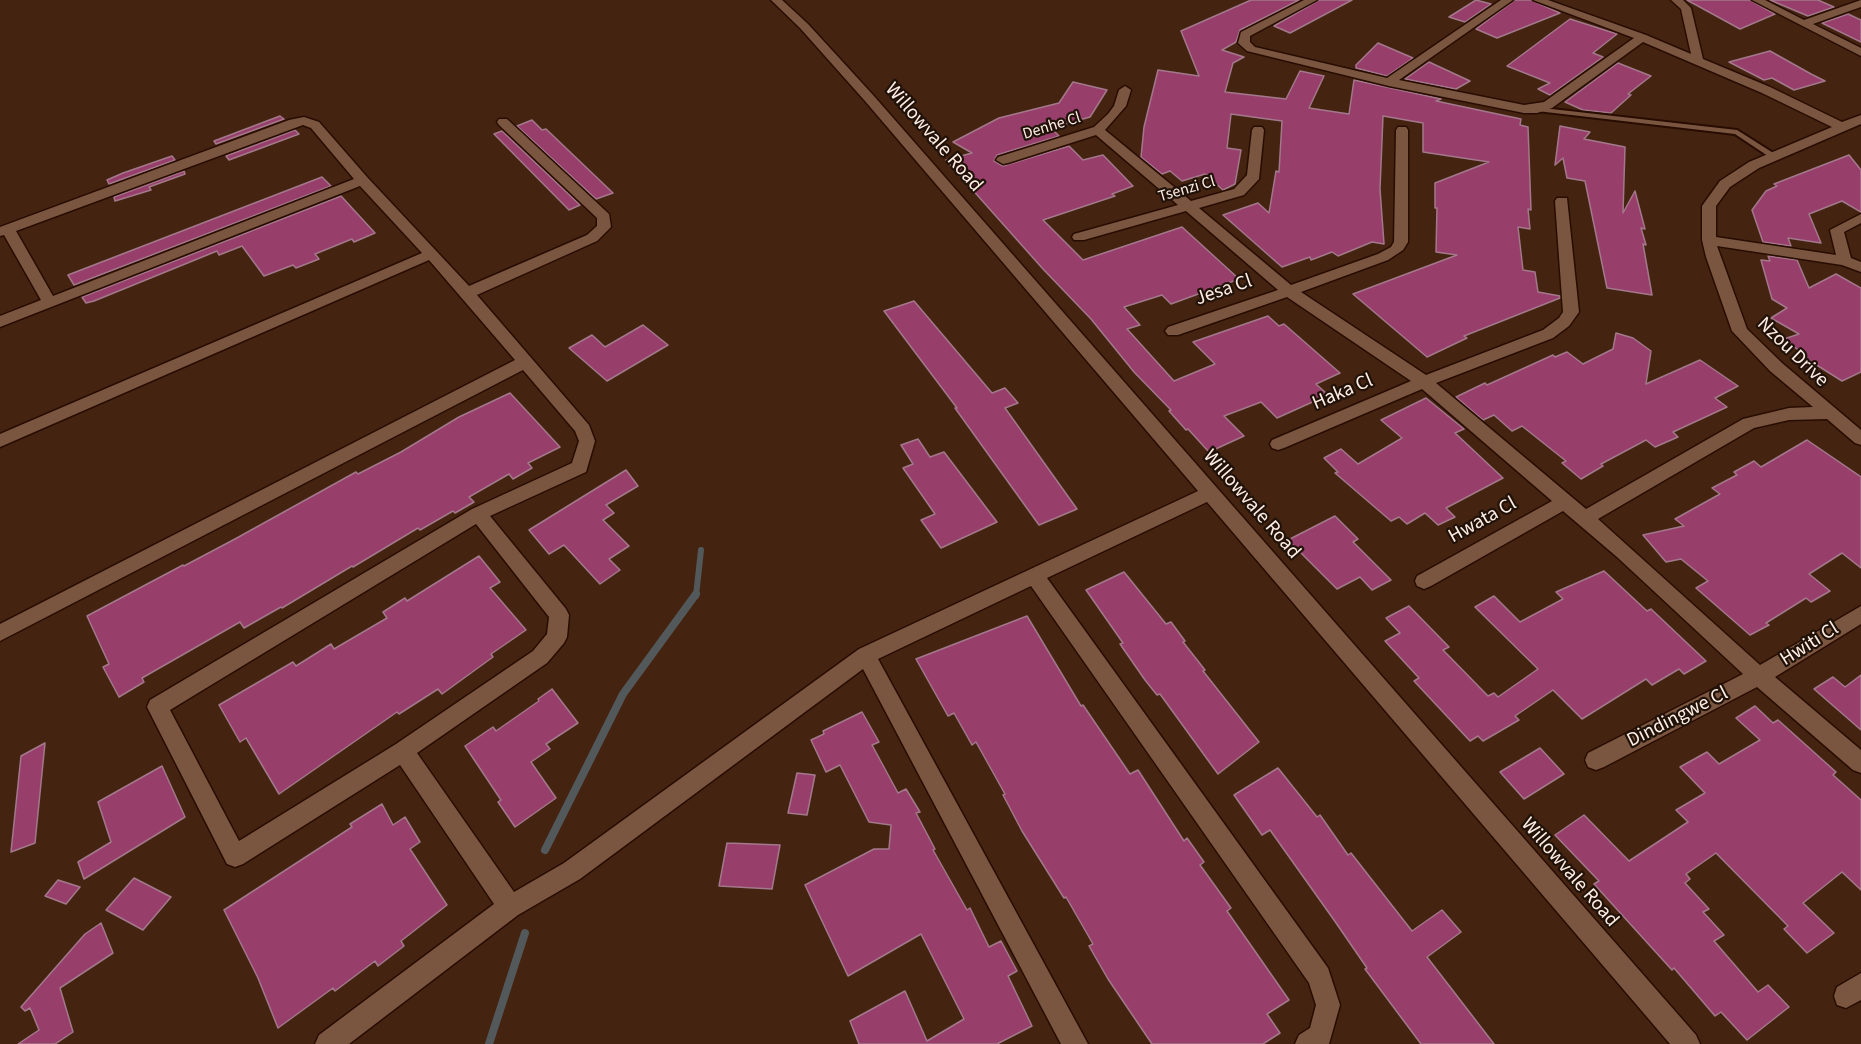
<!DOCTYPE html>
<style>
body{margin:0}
canvas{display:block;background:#442410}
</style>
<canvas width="1861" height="1044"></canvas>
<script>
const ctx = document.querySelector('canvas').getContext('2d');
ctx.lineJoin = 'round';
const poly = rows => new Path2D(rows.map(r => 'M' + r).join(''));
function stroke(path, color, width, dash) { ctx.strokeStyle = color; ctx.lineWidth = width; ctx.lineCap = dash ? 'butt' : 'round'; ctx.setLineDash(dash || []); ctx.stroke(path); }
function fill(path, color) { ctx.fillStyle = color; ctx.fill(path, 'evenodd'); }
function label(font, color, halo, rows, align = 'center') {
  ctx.font = font + ' "Source Sans 3",sans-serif'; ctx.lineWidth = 4.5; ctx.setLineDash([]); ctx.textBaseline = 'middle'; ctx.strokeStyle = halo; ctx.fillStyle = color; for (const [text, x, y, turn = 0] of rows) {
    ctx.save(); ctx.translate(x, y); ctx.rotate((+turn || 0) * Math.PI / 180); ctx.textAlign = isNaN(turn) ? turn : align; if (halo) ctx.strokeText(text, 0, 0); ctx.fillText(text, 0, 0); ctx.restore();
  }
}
stroke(poly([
 [696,596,701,550]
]), '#53595b', 6);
stroke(poly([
 [545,850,623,694,696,594],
 [489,1044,525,933]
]), '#53595b', 8);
const building = poly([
 [1251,0,1299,0,1240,30,1236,42,1222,50,1244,57,1233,63,1225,92,1286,99,1300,71,1324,76,1309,108,1349,114,1354,80,1441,99,1436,101,1521,119,1520,125,1528,127,1531,210,1528,209,1530,229,1518,227,1523,270,1535,272,1538,292,1560,296,1560,298,1464,336,1467,338,1427,357,1353,294,1457,255,1436,252,1437,208,1435,208,1435,183,1489,162,1423,152,1423,123,1383,116,1380,189,1384,244,1372,242,1338,256,1332,252,1311,260,1310,257,1282,267,1223,215,1258,203,1269,213,1276,171,1279,172,1282,121,1231,114,1227,148,1241,150,1235,184,1223,190,1205,174,1182,181,1170,171,1162,174,1141,157,1144,127,1158,70,1199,76,1181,31,1251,0],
 [1319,0,1352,0,1290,33,1274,26,1319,0],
 [1476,0,1491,4,1465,22,1449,17,1476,0],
 [1515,0,1531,0,1560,13,1497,38,1476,29,1515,0],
 [1687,0,1750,0,1775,14,1740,29,1687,0],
 [1770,0,1818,0,1834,7,1808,16,1770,0],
 [1848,14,1861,20,1861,42,1822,23,1848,14],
 [1570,19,1617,34,1593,53,1603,57,1550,95,1538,89,1550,83,1507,66,1570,19],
 [1378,43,1413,58,1387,76,1356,68,1356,65,1378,43],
 [1770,51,1811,74,1825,81,1794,90,1772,78,1764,80,1729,62,1770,51],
 [1429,62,1470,81,1456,89,1405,79,1429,62],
 [1618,63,1651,76,1628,94,1631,95,1611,113,1583,110,1565,102,1618,63],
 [1073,82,1107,90,1090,117,1051,128,1059,136,997,155,994,161,1003,166,1069,146,1083,160,1103,155,1133,186,1112,194,1115,196,1043,220,1083,260,1182,227,1239,279,1171,304,1162,295,1124,307,1140,325,1127,329,1174,381,1215,364,1193,342,1268,316,1279,326,1284,324,1340,373,1316,384,1328,395,1277,418,1261,402,1224,416,1244,436,1209,452,1188,429,1186,430,1169,411,1171,410,1134,372,1091,319,1043,269,946,160,972,153,953,142,999,118,1059,103,1073,82],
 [280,116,284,119,216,144,214,141,280,116],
 [532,120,542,130,546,129,613,193,596,199,517,126,532,120],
 [1560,126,1590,132,1584,139,1625,147,1623,213,1635,191,1645,229,1641,228,1646,245,1643,244,1652,295,1607,288,1585,181,1567,178,1563,158,1555,165,1560,126],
 [295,130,299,134,229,160,226,156,295,130],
 [502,131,580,205,569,210,494,134,502,131],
 [1849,155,1861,170,1861,212,1842,201,1809,214,1821,243,1788,238,1791,246,1763,242,1752,210,1766,191,1777,186,1774,184,1849,155],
 [172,156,175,160,109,184,107,180,123,173,172,156],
 [184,171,185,174,149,187,151,190,115,201,114,197,184,171],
 [322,177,331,186,74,285,68,275,322,177],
 [341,196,375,233,354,242,352,239,315,254,319,259,296,268,293,265,264,276,242,246,219,255,217,251,94,301,86,303,82,297,341,196],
 [1768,256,1797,260,1809,288,1836,274,1861,288,1861,372,1842,381,1804,357,1806,356,1784,339,1799,334,1771,318,1787,308,1772,299,1761,260,1770,261,1768,256],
 [914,301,992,393,1005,388,1018,403,1005,408,1077,509,1039,525,955,408,957,408,884,311,914,301],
 [643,325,668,345,607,381,569,348,592,335,605,347,643,325],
 [1616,333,1633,338,1651,351,1646,384,1700,360,1738,386,1715,398,1727,407,1673,432,1678,437,1655,447,1646,440,1601,464,1603,466,1581,479,1562,463,1566,461,1522,426,1512,431,1494,415,1483,420,1456,397,1485,383,1487,385,1553,355,1555,357,1567,352,1583,364,1613,349,1616,333],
 [510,393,560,447,528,463,532,468,513,479,509,474,469,497,474,502,455,513,453,511,420,530,418,528,353,567,352,566,282,608,281,607,244,628,240,622,142,678,144,682,119,697,103,667,109,664,87,616,183,565,184,566,235,539,356,472,358,474,401,452,459,417,510,393],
 [1426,398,1464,429,1455,433,1503,478,1446,508,1455,517,1438,525,1425,513,1407,524,1399,517,1391,521,1335,473,1338,472,1324,458,1341,449,1358,464,1402,438,1381,420,1426,398],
 [918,439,930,457,944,452,997,522,941,548,921,520,935,514,903,468,913,464,901,445,918,439],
 [1807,440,1861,477,1861,568,1842,553,1809,574,1830,591,1811,602,1806,598,1766,623,1769,625,1750,635,1696,588,1708,581,1681,559,1666,562,1643,535,1684,526,1675,519,1720,494,1712,488,1737,475,1734,472,1754,461,1761,467,1807,440],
 [626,470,638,486,606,505,614,513,603,520,629,546,609,559,620,570,600,584,564,545,549,554,529,530,626,470],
 [1335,516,1358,539,1353,542,1391,580,1372,590,1360,577,1337,589,1288,540,1335,516],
 [479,556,500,582,490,588,526,630,491,654,493,657,442,694,438,689,399,714,397,712,279,794,246,738,240,742,219,705,293,662,296,666,331,644,334,649,387,618,383,612,405,598,407,601,479,556],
 [1604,571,1647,611,1651,609,1706,661,1684,674,1679,669,1652,685,1646,679,1582,719,1553,690,1515,716,1519,720,1483,741,1478,736,1470,741,1414,681,1419,678,1385,641,1400,633,1386,618,1409,606,1449,647,1443,650,1488,696,1494,693,1498,697,1538,669,1475,607,1494,596,1520,622,1563,599,1556,592,1604,571],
 [1124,572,1166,624,1171,622,1185,641,1183,642,1205,670,1203,671,1259,742,1218,774,1160,694,1157,695,1145,680,1120,644,1123,643,1086,590,1124,572],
 [1027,616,1081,706,1083,705,1130,774,1138,770,1184,841,1187,838,1204,862,1200,865,1231,908,1227,911,1289,1000,1267,1014,1280,1033,1263,1044,1152,1044,1108,979,1089,946,1093,944,1066,897,1064,898,1022,831,1003,795,1005,794,976,742,972,745,954,713,948,716,916,659,1027,616],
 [1861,675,1861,730,1814,689,1833,677,1845,687,1861,675],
 [552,689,578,723,546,744,550,749,531,762,556,798,515,827,498,802,501,800,465,746,493,727,496,731,539,701,538,699,552,689],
 [1755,706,1773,723,1778,720,1836,772,1833,775,1861,800,1861,890,1842,872,1803,903,1834,933,1807,953,1784,929,1788,926,1716,853,1686,874,1690,879,1685,883,1709,909,1703,912,1724,935,1714,941,1758,992,1768,985,1789,1007,1747,1040,1721,1012,1715,1016,1674,968,1672,970,1594,884,1599,881,1555,835,1584,815,1629,861,1688,822,1676,810,1705,793,1680,767,1707,752,1719,764,1760,740,1736,718,1755,706],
 [862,712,879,742,872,745,898,793,906,789,920,812,916,813,935,849,933,850,967,910,970,908,989,947,1001,941,1017,971,1008,976,1032,1026,997,1044,859,1044,850,1021,905,991,927,1041,964,1019,921,934,848,976,805,885,874,849,889,849,891,825,869,822,840,765,826,772,811,740,824,734,823,731,862,712],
 [45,743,35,843,11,852,21,756,45,743],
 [1540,748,1564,774,1524,799,1500,772,1540,748],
 [162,766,185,817,84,879,78,862,111,842,98,802,162,766],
 [1278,768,1317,817,1320,815,1348,855,1351,853,1412,931,1442,910,1461,932,1427,957,1494,1044,1421,1044,1365,969,1367,968,1334,920,1270,830,1262,835,1234,795,1278,768],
 [797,773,815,775,807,815,788,813,797,773],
 [382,804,393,825,405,817,420,842,410,849,447,905,401,941,404,946,378,966,375,961,335,991,333,988,278,1028,258,978,224,910,352,827,350,824,382,804],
 [727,843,780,845,772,889,719,886,727,843],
 [134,878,171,897,143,930,106,910,134,878],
 [58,880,80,887,66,904,45,896,58,880],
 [101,923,113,953,60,988,73,1032,55,1044,18,1044,39,1030,30,1008,25,1011,21,1007,85,934,101,923]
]);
fill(building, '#973e6b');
stroke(building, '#a3788b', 1.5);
const lane = poly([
 [1534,107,1737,130,1778,156,1771,158,1735,134,1537,111,1533,109,1534,107]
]);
const street = poly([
 [771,0,782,0,808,24,873,95,1696,1035,1700,1044,1670,1044,1207,502,1047,578,1328,968,1340,1005,1329,1044,1295,1044,1299,1035,1310,1028,1316,1005,1309,983,1031,586,878,659,1088,1044,1061,1044,863,669,580,879,518,915,349,1044,315,1044,319,1035,494,904,400,765,243,864,235,867,227,864,147,707,150,700,472,509,572,463,579,441,575,431,523,370,0,641,0,624,515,360,429,260,0,447,0,434,422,253,360,186,0,327,0,316,41,300,4,235,0,236,0,227,289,120,304,117,319,122,367,177,469,286,587,235,597,226,597,218,499,125,497,122,499,119,507,119,609,214,611,227,597,241,477,295,589,425,595,441,586,472,490,516,566,609,569,615,567,637,564,643,547,663,417,753,514,892,564,863,859,649,1198,491,865,101,800,28,771,0],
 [303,125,311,128,354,179,53,296,16,231,303,125],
 [476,524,549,617,547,634,533,651,396,744,239,841,170,710,476,524],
 [1304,0,1317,0,1250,36,1250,42,1255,47,1387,78,1501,0,1513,0,1399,80,1524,105,1544,102,1634,38,1533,0,1548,0,1646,35,1691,54,1681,9,1671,0,1683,0,1691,8,1703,59,1770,87,1842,122,1861,115,1861,124,1759,168,1730,187,1716,206,1716,237,1836,255,1830,230,1861,214,1861,223,1844,232,1851,258,1861,262,1861,272,1842,265,1717,246,1747,329,1782,363,1861,430,1861,445,1855,443,1827,419,1789,420,1754,428,1598,519,1760,665,1861,606,1861,624,1775,677,1861,750,1861,773,1853,770,1757,687,1604,767,1596,770,1588,767,1585,760,1588,753,1743,674,1617,557,1563,511,1431,586,1424,589,1417,586,1415,581,1417,576,1552,501,1422,389,1284,448,1278,450,1272,448,1270,444,1272,440,1411,381,1287,297,1178,335,1168,335,1165,331,1168,327,1278,290,1186,211,1084,240,1074,240,1072,237,1074,234,1178,205,1096,135,1008,163,1003,164,996,160,998,157,1094,127,1108,114,1114,106,1119,90,1125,86,1131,90,1126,106,1105,130,1191,201,1234,189,1247,175,1252,130,1254,127,1262,127,1264,130,1259,179,1244,195,1199,208,1291,285,1378,254,1391,247,1394,242,1396,130,1398,127,1406,127,1408,130,1408,242,1403,250,1388,260,1301,292,1426,375,1543,330,1559,318,1563,312,1555,201,1557,198,1567,198,1579,312,1569,326,1553,338,1436,383,1586,509,1743,419,1789,408,1813,407,1770,371,1732,331,1706,257,1702,240,1702,206,1720,181,1749,162,1832,127,1762,93,1643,42,1552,108,1537,113,1524,113,1389,86,1247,51,1238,43,1241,32,1304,0],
 [1752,0,1765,0,1804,20,1861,0,1861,7,1813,24,1861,48,1861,56,1752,0],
 [1861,973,1861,1000,1846,1008,1837,1005,1834,996,1837,987,1861,973]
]);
stroke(lane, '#290c00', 4);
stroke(street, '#290c00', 3);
fill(lane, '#7a5640');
fill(street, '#7a5640');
label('16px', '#feede3', '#211209', [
 ["Denhe Cl",1052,127,-17],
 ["Tsenzi Cl",1187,190,-16]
]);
label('20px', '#feede3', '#211209', [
 ["Willowvale Road",933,138,49],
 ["Jesa Cl",1224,291,-19],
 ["Nzou Drive",1792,353,44],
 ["Haka Cl",1343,393,-23],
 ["Willowvale Road",1251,505,49],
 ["Hwata Cl",1483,521,-29],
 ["Hwiti Cl",1810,645,-32],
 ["Dindingwe Cl",1678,718,-27],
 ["Willowvale Road",1569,873,49]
]);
</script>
